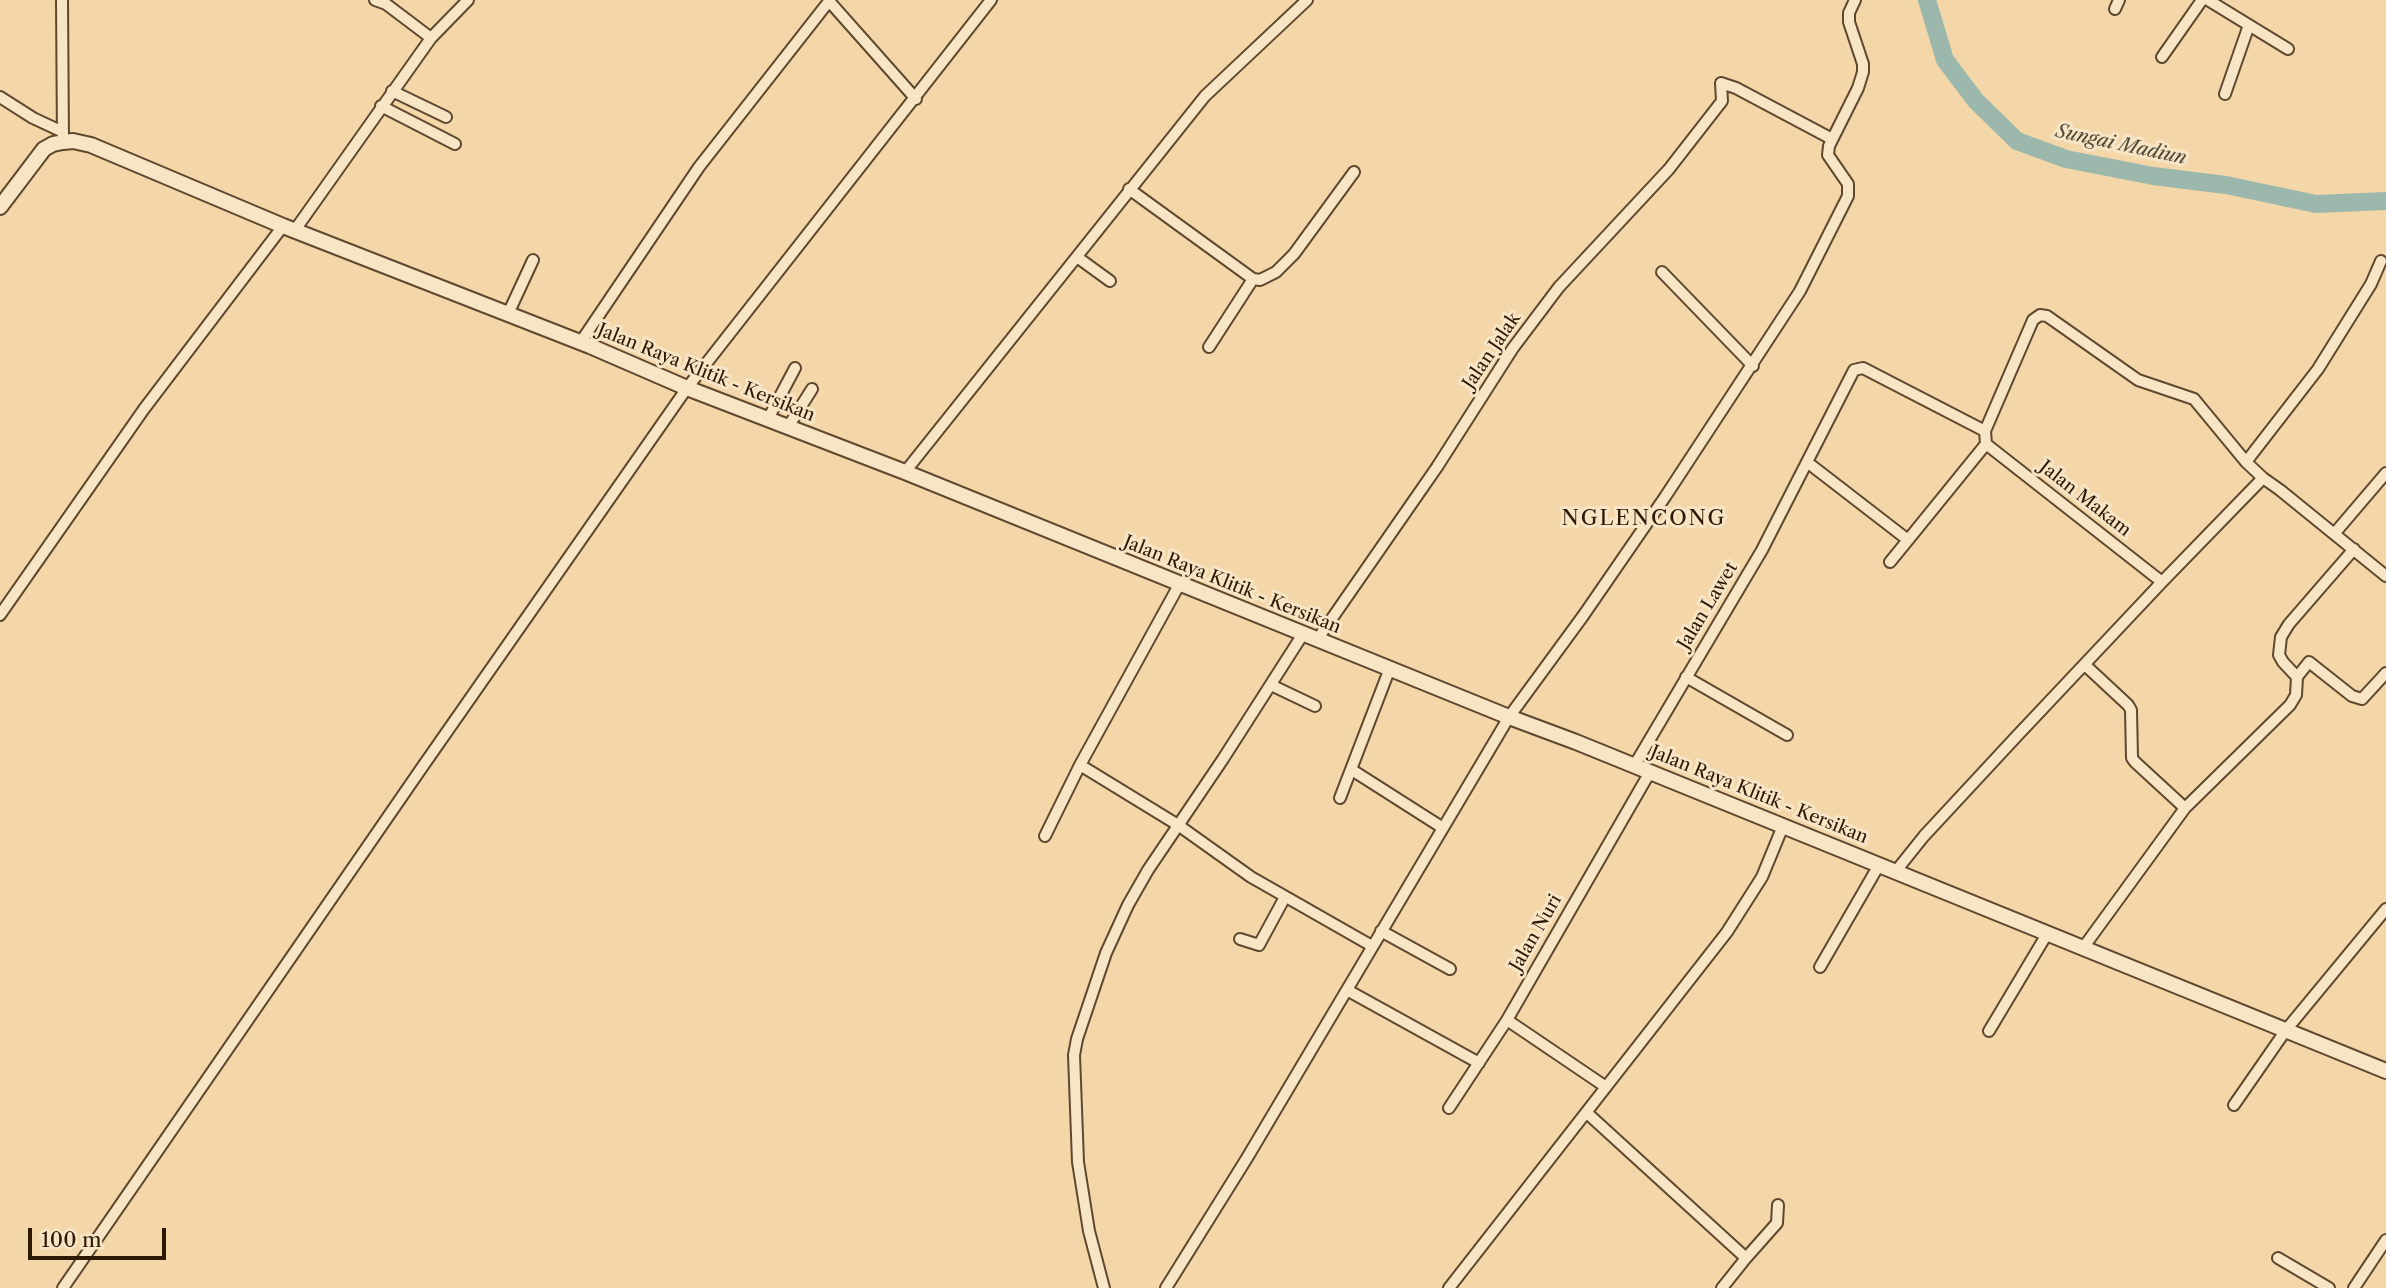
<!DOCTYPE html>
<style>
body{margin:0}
#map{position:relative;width:2386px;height:1288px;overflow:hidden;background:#f3d7a8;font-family:"Libre Caslon Text",serif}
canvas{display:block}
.scale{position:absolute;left:28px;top:1228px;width:138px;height:32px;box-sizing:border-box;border:4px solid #2e1905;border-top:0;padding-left:9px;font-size:21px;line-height:24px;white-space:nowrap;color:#2e1905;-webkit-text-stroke:5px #f7e5c6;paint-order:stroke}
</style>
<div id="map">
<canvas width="2386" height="1288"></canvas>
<div class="scale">100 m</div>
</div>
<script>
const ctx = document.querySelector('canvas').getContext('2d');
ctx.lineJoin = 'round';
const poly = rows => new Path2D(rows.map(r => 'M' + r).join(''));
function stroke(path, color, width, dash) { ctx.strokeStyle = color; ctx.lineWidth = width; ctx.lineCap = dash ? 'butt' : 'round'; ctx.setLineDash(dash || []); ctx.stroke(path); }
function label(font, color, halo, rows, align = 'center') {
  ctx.font = font + ' "Libre Caslon Text",serif'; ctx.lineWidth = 6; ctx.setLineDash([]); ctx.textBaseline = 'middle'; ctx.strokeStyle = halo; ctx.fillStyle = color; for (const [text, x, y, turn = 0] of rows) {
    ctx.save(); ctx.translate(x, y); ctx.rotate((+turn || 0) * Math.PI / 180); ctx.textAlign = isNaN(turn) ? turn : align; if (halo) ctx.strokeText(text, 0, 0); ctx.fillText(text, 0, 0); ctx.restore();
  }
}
stroke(poly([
 [1927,0,1945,60,1976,101,2017,141,2066,159,2153,176,2226,185,2316,204,2386,201]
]), '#9cb8ad', 18);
const minor = poly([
 [62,0,63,142],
 [375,0,386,4,431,38],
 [2208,0,2288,49],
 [829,1,916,99],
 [2115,9,2119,0],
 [2162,57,2202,0],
 [392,91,446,117],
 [2225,94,2249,25],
 [0,97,33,118,63,132],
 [381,106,455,144],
 [1129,189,1231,263,1253,279,1260,280,1276,272,1294,254,1354,172],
 [295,230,431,38,468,0],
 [1077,257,1110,281],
 [1662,272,1753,366],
 [508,314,533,260],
 [580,343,699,167,830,0],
 [1209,347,1253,279],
 [768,419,795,368],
 [788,427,812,389],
 [1986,444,2162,582],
 [1807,462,1908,540,1986,444,1985,431,2033,320,2040,315,2047,316,2138,380,2194,399,2246,462,2263,478,2280,490,2386,576],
 [2246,462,2318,369,2371,284,2381,261],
 [905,472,1205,96,1307,0],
 [2334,534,2386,473],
 [1890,562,1908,540],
 [0,615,144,409,283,226],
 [1317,640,1437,467,1513,348,1559,287,1669,169,1722,101,1721,83,1736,88,1832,139],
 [2085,665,2128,705,2131,710,2132,758,2135,762,2185,808],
 [1686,677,1787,735],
 [2297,677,2309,662,2352,696,2362,699,2386,673],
 [1271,685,1315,706],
 [1080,765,1178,825,1251,877,1372,946],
 [1634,766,1762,550,1854,370,1863,368,1985,431],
 [1352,770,1443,828],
 [1340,798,1390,668],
 [1045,836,1080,765,1179,585],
 [1896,871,1924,836,2015,738,2162,582,2263,478],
 [1381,931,1450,969],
 [1240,939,1259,945,1285,897],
 [2083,948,2185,808,2290,705,2296,695,2297,677,2283,662,2279,655,2281,637,2289,624,2354,549],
 [1820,967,1879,865],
 [1347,990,1479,1063],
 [1507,1020,1606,1087],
 [1989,1031,2047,934],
 [2234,1105,2286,1030,2386,909],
 [1449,1108,1507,1020,1650,772],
 [1587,1113,1746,1258,1722,1288],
 [1746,1258,1777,1223,1778,1205],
 [2278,1258,2329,1288],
 [63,1288,423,766,687,388,991,0],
 [1104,1288,1089,1231,1078,1162,1074,1055,1077,1039,1106,953,1128,905,1148,870,1223,759,1303,634],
 [1166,1288,1247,1158,1509,717,1583,616,1665,497,1800,291,1848,196,1848,184,1828,155,1829,146,1858,88,1863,72,1863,64,1849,22,1849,13,1855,0],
 [1449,1288,1727,932,1762,877,1783,826],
 [2354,1288,2386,1240]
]);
const tertiary = poly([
 [0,207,44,149,53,144,63,142,73,141,91,145,283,226,590,346,687,388,905,472,1509,717,1576,742,2386,1071]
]);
stroke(minor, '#5f482e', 14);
stroke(tertiary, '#5f482e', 18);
stroke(minor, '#f7e5c6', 10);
stroke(tertiary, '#f7e5c6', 14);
label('18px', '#2e1905', '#f7e5c6', [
 ["Jalan Jalak",1492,351,-56],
 ["Jalan Raya Klitik - Kersikan",706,373,22],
 ["Jalan Makam",2085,499,38],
 ["Jalan Raya Klitik - Kersikan",1232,585,22],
 ["Jalan Lawet",1708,606,-59],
 ["Jalan Raya Klitik - Kersikan",1759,795,22],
 ["Jalan Nuri",1536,933,-60]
]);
label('italic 19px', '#4f4937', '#f7e5c6', [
 ["Sungai Madiun",2121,145,12]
]);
ctx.letterSpacing = '2px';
label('21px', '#2e1905', '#f7e5c6', [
 ["NGLENCONG",1644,519]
]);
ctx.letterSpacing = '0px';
</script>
